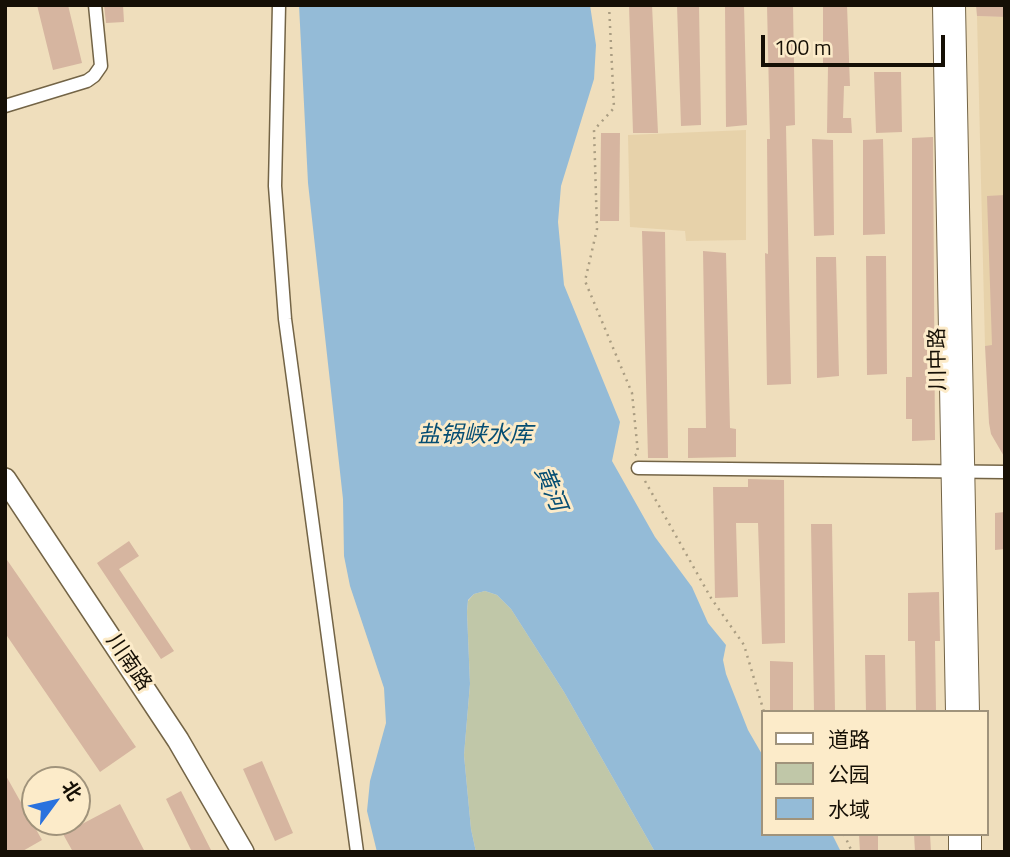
<!DOCTYPE html>
<meta charset="utf-8">
<style>
body{margin:0}
#map{position:relative;width:1010px;height:857px;overflow:hidden;background:#efdebc;font-family:"Titillium Web","Noto Sans SC",sans-serif}
canvas{display:block}
.frame{position:absolute;inset:0;border:7px solid #150f05;pointer-events:none}
.legend{position:absolute;left:761px;top:710px;width:228px;height:126px;box-sizing:border-box;background:#fcebc9;border:2px solid #a0937b;margin:0;padding:9px 12px;list-style:none;font-size:21px;color:#150f05}
.legend li{display:flex;align-items:center;gap:14px;height:35px}
.legend b{width:35px;border:2px solid #a0937b}
.north{position:absolute;left:21px;top:766px;width:70px;height:70px;box-sizing:border-box;background:#fcebc9;border:2px solid #a0937b;border-radius:50%;rotate:57deg;font-size:19px;font-weight:700;line-height:28px;text-align:center;color:#150f05}
.north::after{content:'';display:block;margin:auto;width:24px;height:32px;background:#2a72de;clip-path:polygon(50% 0,100% 100%,50% 72%,0 100%)}
.scale{position:absolute;left:761px;top:35px;width:184px;height:32px;box-sizing:border-box;border:4px solid #150f05;border-top:0;padding-left:9px;font-size:21px;line-height:24px;white-space:nowrap;color:#150f05;-webkit-text-stroke:5px #fcebc9;paint-order:stroke}
</style>
<div id="map">
<canvas width="1010" height="857"></canvas>
<div class="frame"></div>
<ul class="legend">
<li><b style="height:9px;background:#fff"></b>道路</li>
<li><b style="height:19px;background:#c0c7a8"></b>公园</li>
<li><b style="height:19px;background:#94bbd7"></b>水域</li>
</ul>
<div class="north">北</div>
<div class="scale">100 m</div>
</div>
<script>
const ctx = document.querySelector('canvas').getContext('2d');
ctx.lineJoin = 'round';
function fill(path, color) { ctx.fillStyle = color; ctx.fill(path, 'evenodd'); }
const poly = rows => new Path2D(rows.map(r => 'M' + r).join(''));
function stroke(path, color, width, dash) { ctx.strokeStyle = color; ctx.lineWidth = width; ctx.lineCap = dash ? 'butt' : 'round'; ctx.setLineDash(dash || []); ctx.stroke(path); }
function label(font, color, halo, rows, align = 'center') {
  ctx.font = font + ' "Titillium Web","Noto Sans SC",sans-serif'; ctx.lineWidth = 6; ctx.setLineDash([]); ctx.textBaseline = 'middle'; ctx.strokeStyle = halo; ctx.fillStyle = color; for (const [text, x, y, turn = 0] of rows) {
    ctx.save(); ctx.translate(x, y); ctx.rotate((+turn || 0) * Math.PI / 180); ctx.textAlign = isNaN(turn) ? turn : align; if (halo) ctx.strokeText(text, 0, 0); ctx.fillText(text, 0, 0); ctx.restore();
  }
}
fill(poly([
 [977,16,1005,17,1005,345,985,346],
 [746,130,746,240,686,241,685,231,630,227,628,135]
]), '#e7d2aa');
fill(poly([
 [485,591,497,595,511,609,564,692,655,852,476,852,471,829,464,755,470,684,467,612,468,601,474,594]
]), '#c0c7a8');
fill(poly([
 [299,5,590,5,596,45,594,79,561,186,558,222,564,285,620,422,612,461,655,537,692,587,708,623,726,645,723,660,726,674,748,730,763,756,763,834,832,834,841,852,655,852,564,692,511,609,497,595,485,591,474,594,468,600,467,612,470,684,464,755,471,829,476,852,377,852,367,811,370,781,386,723,384,688,350,586,344,556,343,499,308,183]
]), '#94bbd7');
fill(poly([
 [37,5,68,5,82,63,53,70],
 [104,5,123,5,124,22,106,23],
 [629,5,652,5,658,133,633,133],
 [677,5,699,5,701,125,681,126],
 [725,5,744,5,747,125,726,127],
 [767,5,793,5,795,125,786,126,791,384,767,385,765,253,768,254,767,139,770,139],
 [823,5,847,5,850,86,844,86,843,118,851,118,852,133,827,133,828,66,823,66],
 [976,5,1005,5,1005,17,977,16],
 [874,72,901,72,902,132,876,133],
 [601,133,620,133,619,221,600,221],
 [933,137,935,440,912,441,912,419,906,419,906,377,912,377,912,138],
 [812,139,833,140,834,235,814,236],
 [883,139,885,234,863,235,863,140],
 [1005,195,1005,458,991,434,989,423,985,346,992,345,987,196],
 [642,231,665,232,668,458,648,458],
 [703,251,726,253,730,428,736,429,736,457,688,458,688,428,706,428],
 [866,256,886,256,887,374,867,375],
 [816,257,836,257,839,376,817,378],
 [748,479,784,480,785,643,762,644,758,523,736,523,738,597,715,598,713,487,748,487],
 [1005,512,1005,549,995,550,995,513],
 [811,524,832,524,835,712,814,712],
 [129,541,139,556,119,569,174,651,161,659,97,563],
 [5,557,136,747,100,772,5,633],
 [939,592,940,641,935,641,936,712,916,712,915,641,908,641,908,593],
 [865,655,885,655,886,712,866,712],
 [770,661,793,662,793,712,770,712],
 [262,761,293,833,275,841,243,769],
 [5,774,42,840,21,852,8,852,5,847],
 [181,791,212,852,192,852,166,799],
 [120,804,145,852,73,852,63,834],
 [859,834,878,834,878,852,860,852],
 [914,834,930,834,931,852,915,852]
]), '#d6b5a0');
const street = poly([
 [279,5,275,186,285,319,357,852],
 [5,106,87,81,94,76,101,66,95,5],
 [638,468,1005,472]
]);
const secondary = poly([
 [942,5,955,712],
 [956,5,970,712],
 [958,834,958,852],
 [972,834,972,852]
]);
const primary = poly([
 [5,479,178,740,243,852]
]);
stroke(street, '#736446', 15);
stroke(secondary, '#736446', 20);
stroke(primary, '#736446', 24);
stroke(poly([
 [609,5,614,108,594,130,597,229,585,281,632,393,638,453,633,457],
 [645,481,711,598,744,645,764,712],
 [844,834,852,852]
]), '#aa9d82', 2.5, [2, 5]);
stroke(street, '#fff', 12);
stroke(secondary, '#fff', 18);
stroke(primary, '#fff', 21);
label('21px', '#150f05', '#fcebc9', [
 ["川中路",939,359,-91],
 ["川南路",128,663,56]
]);
label('italic 23px', '#054d72', '#fcebc9', [
 ["盐锅峡水库",475,436],
 ["黄河",549,489,67]
]);
</script>
